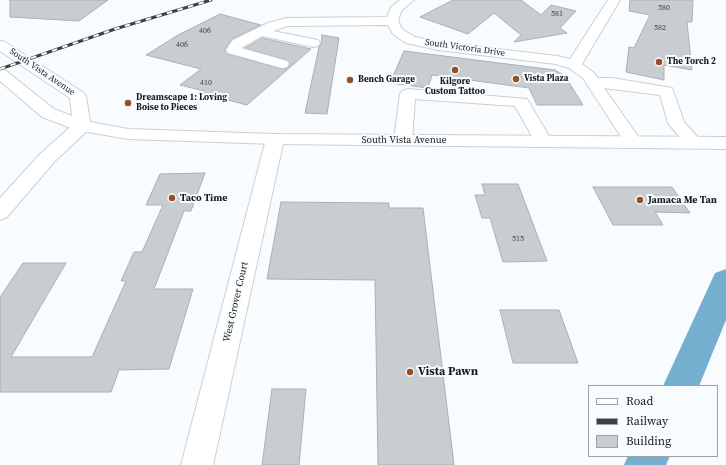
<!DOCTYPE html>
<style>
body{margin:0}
#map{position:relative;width:726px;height:465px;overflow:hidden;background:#f8fcff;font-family:"Source Serif 4",serif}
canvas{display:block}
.legend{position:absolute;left:588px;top:385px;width:130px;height:72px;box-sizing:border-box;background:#f8fcff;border:1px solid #9ea2a4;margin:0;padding:5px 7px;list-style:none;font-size:12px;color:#181b1c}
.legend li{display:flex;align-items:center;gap:8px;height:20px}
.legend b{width:20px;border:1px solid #9ea2a4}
</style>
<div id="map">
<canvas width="726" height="465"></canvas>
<ul class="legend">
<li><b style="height:5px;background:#fff"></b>Road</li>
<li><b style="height:5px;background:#3d4042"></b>Railway</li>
<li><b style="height:11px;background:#c7cdd1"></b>Building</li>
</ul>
</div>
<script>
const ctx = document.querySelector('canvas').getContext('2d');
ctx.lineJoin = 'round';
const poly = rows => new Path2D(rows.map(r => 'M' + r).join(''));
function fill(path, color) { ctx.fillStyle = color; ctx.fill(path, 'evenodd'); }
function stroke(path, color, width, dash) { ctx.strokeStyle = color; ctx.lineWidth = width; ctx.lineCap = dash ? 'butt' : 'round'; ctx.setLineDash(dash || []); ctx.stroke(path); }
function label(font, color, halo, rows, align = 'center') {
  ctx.font = font + ' "Source Serif 4",serif'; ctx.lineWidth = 4; ctx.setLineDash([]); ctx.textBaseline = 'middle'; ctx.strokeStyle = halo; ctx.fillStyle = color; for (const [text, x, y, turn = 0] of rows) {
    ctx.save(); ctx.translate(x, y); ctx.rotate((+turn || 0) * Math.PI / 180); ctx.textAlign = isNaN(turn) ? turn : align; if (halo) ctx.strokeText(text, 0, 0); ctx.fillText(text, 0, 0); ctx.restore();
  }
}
fill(poly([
 [726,269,726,320,699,386,663,386,715,273,726,269],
 [628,456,670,456,666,465,624,465,628,456]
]), '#75afcf');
const building = poly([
 [10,0,108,0,79,21,10,17,10,0],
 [453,0,521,0,541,15,551,5,576,11,560,28,567,33,514,42,521,35,494,13,468,34,420,17,453,0],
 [630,0,693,0,692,22,687,22,692,70,664,65,664,80,626,72,629,47,634,48,650,15,629,11,630,0],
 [220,14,261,25,232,39,224,50,228,54,282,69,287,68,290,65,287,60,245,48,262,38,311,49,247,105,201,93,204,91,180,85,201,69,146,55,178,35,220,14],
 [322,35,339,38,327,114,305,113,319,47,321,44,322,35],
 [404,51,555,70,565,76,583,105,537,105,529,88,432,75,428,88,390,83,404,51],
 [205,173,191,211,184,211,154,289,193,289,169,369,119,370,111,392,0,392,0,297,23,263,66,263,11,357,92,357,126,281,121,281,134,252,142,252,163,205,146,205,160,174,205,173],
 [482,184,518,184,547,261,503,262,490,218,482,218,475,195,485,195,482,184],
 [593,187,672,187,690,213,655,212,663,225,613,225,593,187],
 [281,202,389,203,389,208,423,208,454,465,378,465,375,280,267,279,281,202],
 [500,310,559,310,578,363,513,363,500,310],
 [272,389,306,389,299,465,262,465,272,389]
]);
fill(building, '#c7cdd1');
stroke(building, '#aab0b4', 1);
const minor = poly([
 [400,0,414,0,401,11,398,21,402,29,415,37,438,42,557,56,570,59,608,0,620,0,582,64,593,72,598,78,612,78,672,88,684,122,702,142,699,146,693,148,687,146,668,123,660,95,604,88,642,142,639,146,633,148,627,146,583,78,569,68,556,64,438,50,411,44,406,43,393,34,388,25,287,26,273,31,318,40,320,43,318,46,313,47,262,36,241,48,287,61,289,64,287,67,282,68,228,53,226,50,233,40,268,23,287,18,387,17,391,7,400,0],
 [408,89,527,99,552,141,549,145,543,147,537,145,515,106,415,99,412,140,409,144,403,145,397,144,394,140,400,94,402,91,408,89],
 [82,121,88,122,91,126,88,130,55,161,7,217,0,220,0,198,41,153,76,122,82,121],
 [275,134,281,135,284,139,213,465,181,465,266,139,269,135,275,134]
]);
const major = poly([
 [0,41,5,42,84,93,86,96,90,122,128,129,275,134,726,137,726,149,275,144,128,139,76,130,42,117,0,81,0,69,5,70,54,109,72,116,70,98,0,51,0,41]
]);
stroke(minor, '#c9d0d4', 2);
stroke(major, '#c9d0d4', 2);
fill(minor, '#fff');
fill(major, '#fff');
const rail = poly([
 [0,69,115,29,211,0]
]);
stroke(rail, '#3d4042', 3);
stroke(rail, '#f8fcff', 2, [5.5]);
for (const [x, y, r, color] of [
 [659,62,4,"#944f26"],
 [455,70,4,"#944f26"],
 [516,79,4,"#944f26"],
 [350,80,4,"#944f26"],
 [128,103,4,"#944f26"],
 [172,198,4,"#944f26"],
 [640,200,4,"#944f26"],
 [410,372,4,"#944f26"]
]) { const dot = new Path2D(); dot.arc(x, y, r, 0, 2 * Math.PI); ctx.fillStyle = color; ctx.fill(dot); stroke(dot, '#f8fcff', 1.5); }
label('8px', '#444849', null, [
 ["580",664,8],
 ["581",557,14],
 ["582",660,28],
 ["406",205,31],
 ["406",182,45],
 ["410",206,83],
 ["515",518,239]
]);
label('9px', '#181b1c', '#f8fcff', [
 ["South Victoria Drive",465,48,8],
 ["South Vista Avenue",42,72,34]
]);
label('bold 9px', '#181b1c', '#f8fcff', [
 ["The Torch 2",667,62],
 ["Vista Plaza",524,79],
 ["Bench Garage",358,80],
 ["Kilgore",455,82,"center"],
 ["Custom Tattoo",455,92,"center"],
 ["Dreamscape 1: Loving",136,98],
 ["Boise to Pieces",136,108]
], 'left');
label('10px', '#181b1c', '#f8fcff', [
 ["South Vista Avenue",404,140],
 ["West Grover Court",236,302,-77]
]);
label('bold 10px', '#181b1c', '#f8fcff', [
 ["Taco Time",180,198],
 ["Jamaca Me Tan",648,200]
], 'left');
label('bold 12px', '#181b1c', '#f8fcff', [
 ["Vista Pawn",418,372]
], 'left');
</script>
